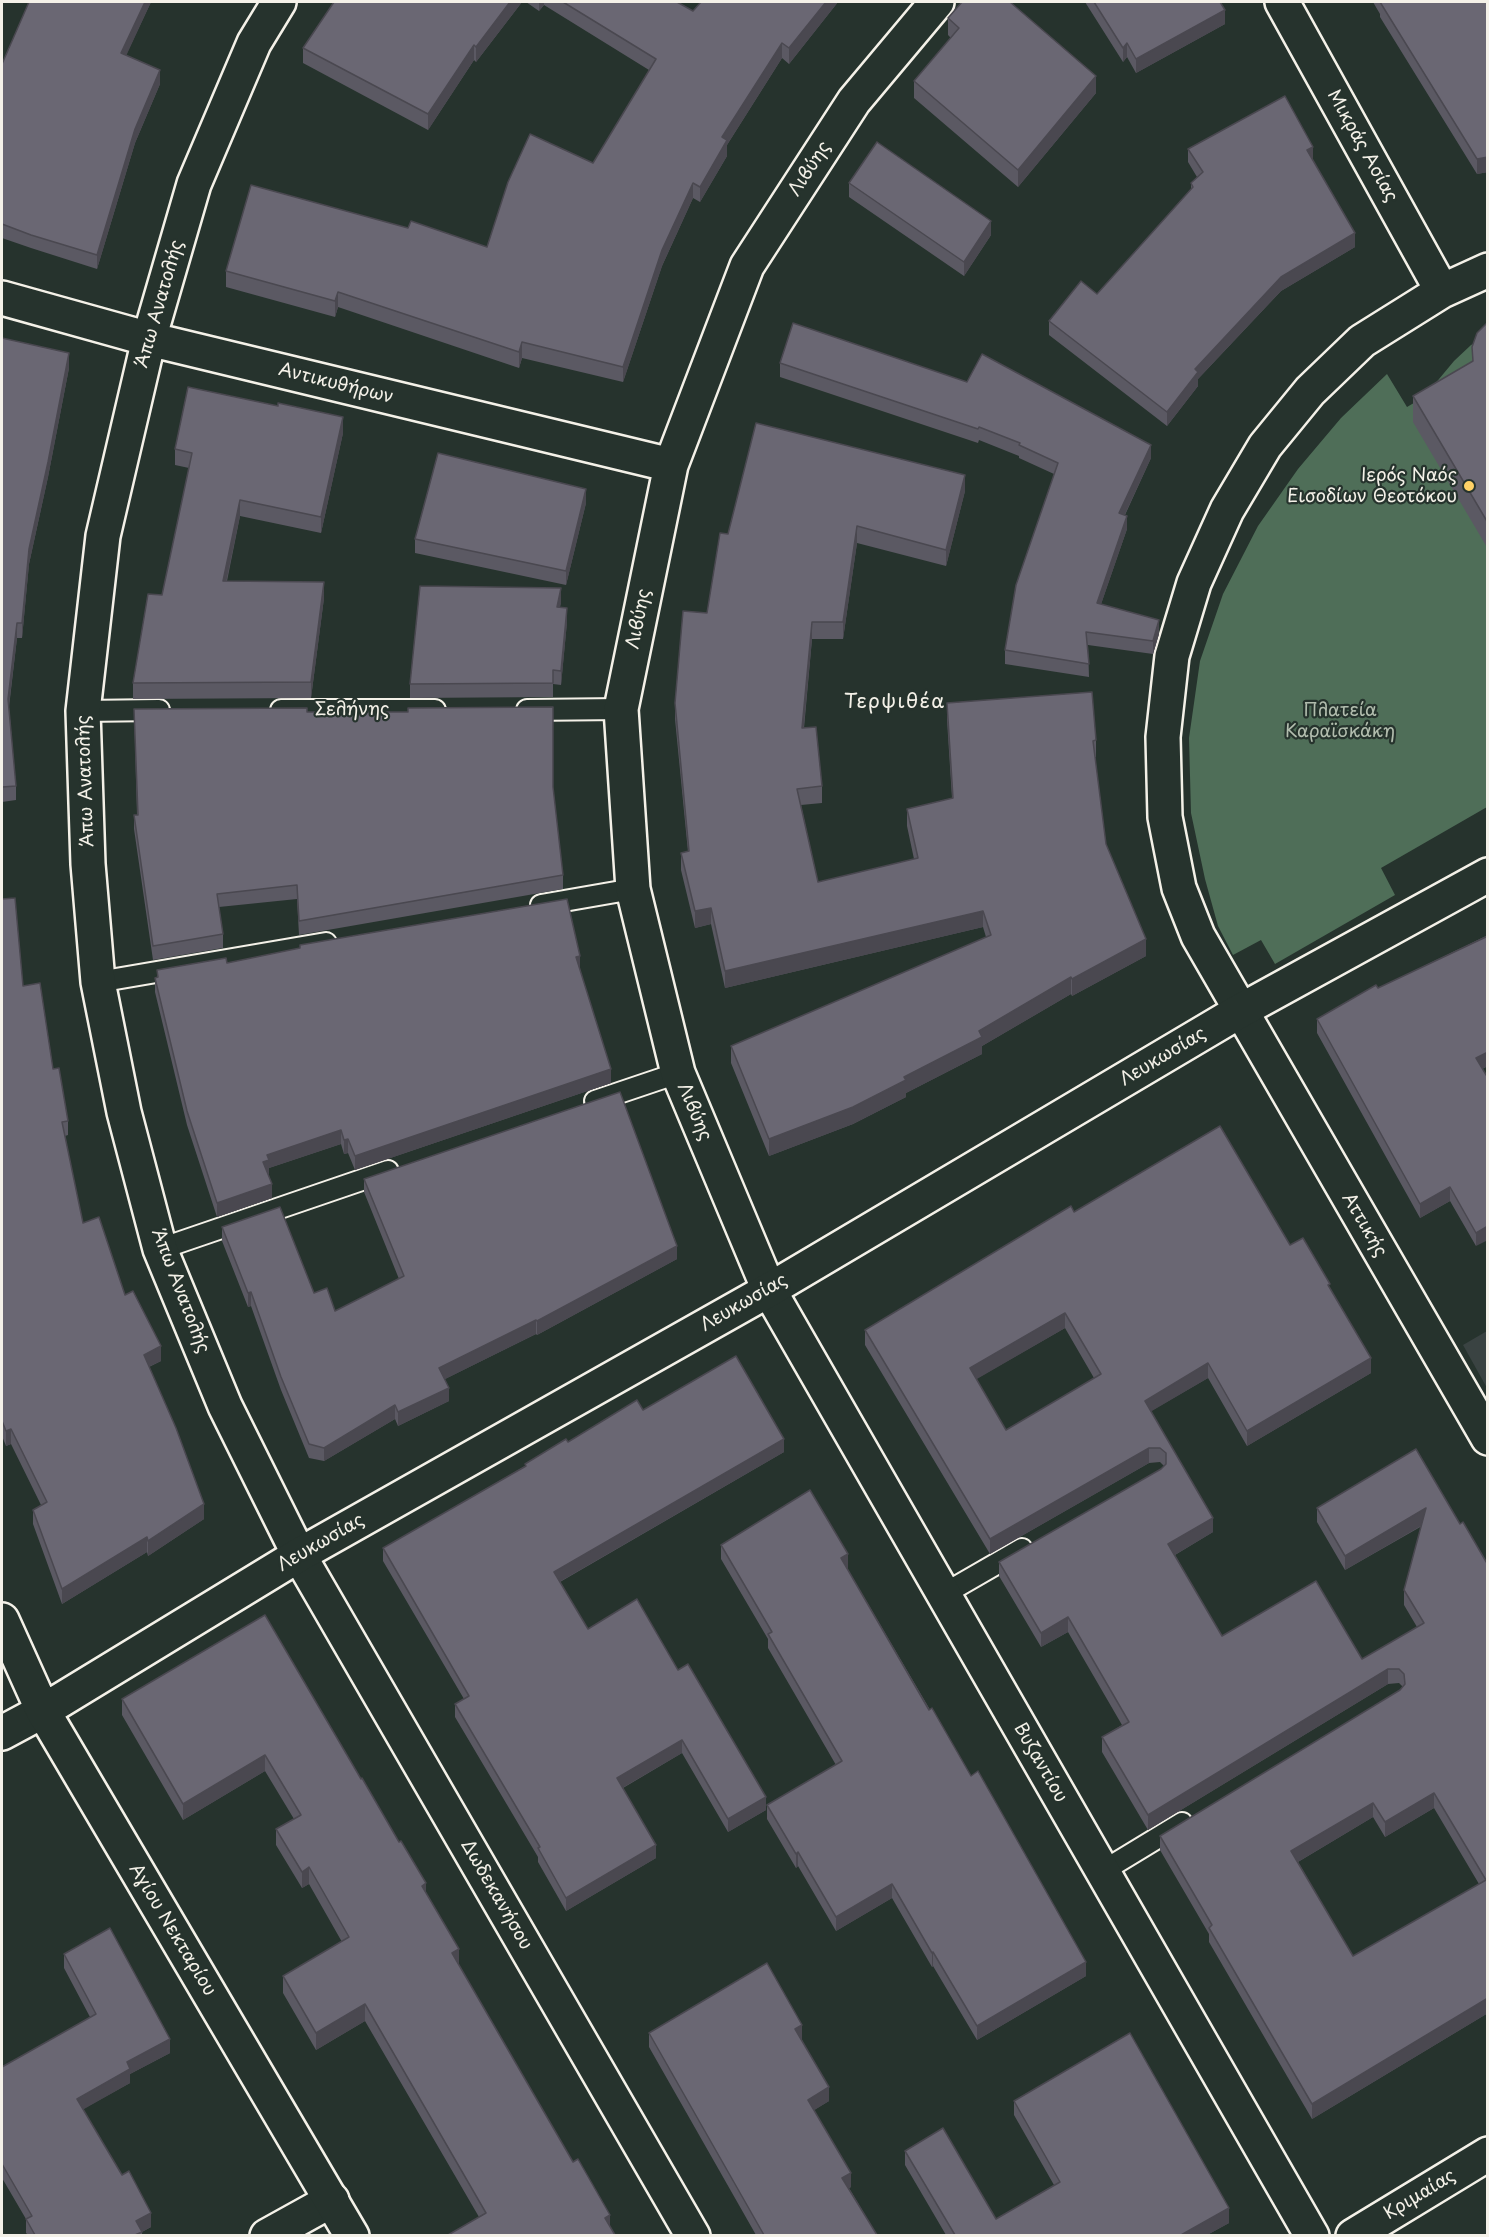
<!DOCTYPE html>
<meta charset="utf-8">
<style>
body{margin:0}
#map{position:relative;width:1489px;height:2237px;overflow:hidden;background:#26332d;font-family:"Playpen Sans",sans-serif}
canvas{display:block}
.frame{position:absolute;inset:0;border:3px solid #f4f1e8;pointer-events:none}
</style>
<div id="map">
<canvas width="1489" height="2237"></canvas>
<div class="frame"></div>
</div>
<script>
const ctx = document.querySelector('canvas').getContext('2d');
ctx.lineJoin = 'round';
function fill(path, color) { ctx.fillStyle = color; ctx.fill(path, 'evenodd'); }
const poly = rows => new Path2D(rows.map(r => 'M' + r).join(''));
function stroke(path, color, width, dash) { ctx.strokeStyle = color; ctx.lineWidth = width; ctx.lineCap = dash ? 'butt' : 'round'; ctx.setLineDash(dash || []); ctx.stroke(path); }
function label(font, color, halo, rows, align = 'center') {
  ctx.font = font + ' "Playpen Sans",sans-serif'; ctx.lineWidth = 4.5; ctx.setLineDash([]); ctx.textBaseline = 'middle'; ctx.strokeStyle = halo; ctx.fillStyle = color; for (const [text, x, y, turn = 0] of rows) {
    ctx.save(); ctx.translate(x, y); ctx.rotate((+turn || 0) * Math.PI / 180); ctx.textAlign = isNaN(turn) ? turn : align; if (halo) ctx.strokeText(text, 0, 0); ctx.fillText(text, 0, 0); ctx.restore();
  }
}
fill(poly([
 [1487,1331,1487,1388,1463,1345]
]), '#3a4342');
fill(poly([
 [1487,336,1487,807,1381,868,1395,895,1275,964,1261,940,1233,955,1218,926,1205,879,1191,813,1189,738,1200,661,1223,594,1258,526,1298,469,1341,418,1387,374,1407,407,1424,397,1454,361,1471,345]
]), '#4f6e58');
const lane = poly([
 [281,710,435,710],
 [527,710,621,709],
 [83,711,159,710],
 [541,905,633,889],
 [98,982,326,943],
 [595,1101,678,1073],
 [160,1249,388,1171],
 [944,1594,1022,1549],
 [1103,1871,1182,1823]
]);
const street = poly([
 [279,2,254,43,194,184,149,339,103,536,83,711,88,864,98,982,124,1112,160,1249,225,1406,299,1555,693,2236],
 [937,2,854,101,747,266,671,465,621,709,633,889,678,1073,769,1290,1312,2236],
 [1282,2,1442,291],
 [1488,270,1442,291,1362,341,1310,391,1265,446,1227,510,1194,583,1172,656,1163,737,1165,817,1179,888,1198,936,1488,1438],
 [2,298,149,339,671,465],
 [2,1733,43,1711],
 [267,2236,332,2200],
 [1353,2236,1488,2154]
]);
const secondary = poly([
 [2,1620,43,1711,352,2236],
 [43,1711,299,1555,769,1290,1240,1011,1488,875]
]);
stroke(lane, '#f4f1e8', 24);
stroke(street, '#f4f1e8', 38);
stroke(secondary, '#f4f1e8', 38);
stroke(lane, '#26332d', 20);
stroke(street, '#26332d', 33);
stroke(secondary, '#26332d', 33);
fill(poly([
 [151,2,126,55,160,84,135,143,97,269,31,248,2,238,2,64],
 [334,2,522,2,476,62,474,60,428,130,303,63,303,48],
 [526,2,677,2,693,11,701,2,838,2,789,64,782,58,727,145,727,156,700,202,693,198,662,266,623,382,522,358,519,368,338,307,335,317,226,287,226,271,408,228,487,247,593,163,649,70,544,5,539,11],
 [1085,2,1220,2,1225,24,1136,73,1127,57,1123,62],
 [1373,2,1488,2,1488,172,1477,174,1380,17,1380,14],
 [948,18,1096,93,1018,187,914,98,914,81,951,38,948,35],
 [1188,149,1313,160,1355,247,1281,291,1198,379,1198,386,1167,426,1049,335,1049,321,1097,294,1191,189,1191,183,1197,177,1188,162],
 [849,183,991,235,964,276,849,197],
 [1488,322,1488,549,1413,422,1413,396,1472,362,1472,347],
 [2,338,69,368,48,477,29,564,22,638,17,638,9,707,16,786,16,800,2,802],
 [780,363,1151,458,1125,515,1127,529,1101,604,1159,634,1153,654,1088,645,1089,677,1005,664,1005,650,1054,474,1019,458,1019,456,979,440,978,443,780,377],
 [343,433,321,533,240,516,227,581,324,598,311,698,133,699,133,683,162,595,189,468,175,465,175,449],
 [965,491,946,566,857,543,843,639,812,639,804,728,822,786,822,803,801,805,818,882,914,859,907,826,907,809,952,798,947,720,947,703,1096,740,1096,757,1095,757,1106,844,1146,956,1072,996,1071,994,982,1046,982,1054,906,1093,906,1097,853,1124,769,1156,731,1063,731,1046,986,937,983,927,725,988,711,924,695,928,681,870,681,853,688,852,675,719,675,703,707,613,728,534],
 [586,503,566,585,415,553,415,539],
 [561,602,560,607,567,622,561,685,553,684,553,697,410,698,410,684],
 [134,709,307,712,553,788,563,875,563,889,299,935,297,899,219,907,223,934,223,948,153,960,134,829,134,815,137,815],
 [2,899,23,986,53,1069,68,1121,68,1135,65,1136,83,1223,125,1295,161,1361,149,1367,204,1519,148,1556,147,1552,62,1604,33,1524,33,1510,41,1505,11,1444,6,1446,2,1436],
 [1488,929,1488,1066,1482,1069,1476,1246,1450,1201,1420,1218,1317,1033,1317,1019,1378,988,1486,936,1486,930],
 [227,963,580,969,611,1083,355,1170,348,1153,344,1154,341,1144,269,1168,269,1174,268,1174,272,1198,217,1217,187,1125,155,992,155,978,157,977,157,970],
 [364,1179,677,1259,537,1335,536,1334,445,1379,449,1401,398,1426,395,1419,324,1461,309,1458,281,1390,251,1306,248,1307,222,1241,222,1227,314,1293,335,1311,399,1279,364,1192],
 [1074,1212,1290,1245,1330,1290,1371,1373,1247,1446,1208,1378,1151,1411,1213,1532,1175,1555,1222,1636,1362,1659,1417,1627,1404,1605,1404,1590,1422,1526,1345,1570,1317,1522,1317,1508,1460,1524,1488,1565,1488,2013,1312,2119,1209,1942,1209,1934,1160,1850,1160,1836,1400,1690,1403,1687,1399,1683,1388,1684,1148,1830,1102,1752,1102,1737,1122,1725,1068,1632,1041,1647,999,1576,999,1562,1161,1469,1164,1466,1160,1462,1149,1463,990,1554,865,1345,865,1330],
 [1065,1328,1094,1378,1006,1430,976,1379],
 [1434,1808,1479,1884,1353,1956,1298,1862,1373,1817,1385,1837],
 [643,1410,784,1452,560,1582,588,1629,678,1670,766,1810,728,1832,682,1753,623,1788,656,1858,566,1911,538,1862,538,1857,455,1717,455,1704,464,1699,383,1561,383,1548,525,1466,525,1464,568,1442],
 [721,1545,848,1568,847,1568,1086,1976,977,2040,933,1966,932,1967,892,1898,836,1931,798,1866,796,1868,767,1819,767,1805,836,1765,768,1648,768,1639,721,1559],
 [265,1615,426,1893,459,1965,573,2162,479,2217,365,2021,316,2050,283,1993,283,1976,342,1942,309,1884,302,1888,276,1845,276,1829,294,1819,265,1771,183,1820,122,1715,122,1699],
 [64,1954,170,2053,130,2074,130,2083,83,2109,151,2227,142,2232,142,2235,28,2235,26,2233,26,2219,2,2178,2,2067,90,2017,64,1968],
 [649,2033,802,2039,802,2040,829,2101,814,2110,851,2187,849,2188,877,2235,756,2235,649,2047],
 [1014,2101,1229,2223,1207,2235,946,2235,905,2165,905,2151,996,2219,1054,2185,1014,2115]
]), '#5b5963');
fill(poly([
 [145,2,151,2,121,67,121,53],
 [510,2,522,2,476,62,476,47],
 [539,2,544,2,544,5,539,11],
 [826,2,838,2,789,64,789,48],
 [1225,10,1225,24,1136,73,1136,59],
 [782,43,782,58,727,145,727,156,700,202,700,187,722,137],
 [1127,43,1127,57,1123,62,1123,48],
 [474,45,474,60,428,130,428,114],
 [160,70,160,84,135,143,97,269,97,255,135,129],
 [1096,76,1096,93,1018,187,1018,170],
 [1313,147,1313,161,1307,150],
 [1488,157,1488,172,1477,174,1477,159],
 [693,183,693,198,662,266,623,382,623,367,662,250],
 [991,221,991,235,964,276,964,262],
 [1355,233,1355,247,1281,291,1198,379,1198,386,1167,426,1167,412,1195,369,1281,277],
 [338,292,338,307,335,317,335,301],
 [522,342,522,358,519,368,519,352],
 [69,353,69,368,48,477,29,564,22,638,22,623,29,549],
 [343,417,343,433,321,533,321,517],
 [1151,445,1151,458,1119,527,1119,513],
 [965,475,965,491,946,566,946,550],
 [586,489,586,503,566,585,566,571],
 [240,500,240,516,223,597,223,581],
 [1127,516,1127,529,1097,616,1097,603],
 [857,526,857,543,843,639,843,622],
 [324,582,324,598,311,698,311,682],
 [561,588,561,602,557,621,557,607],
 [567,608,567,622,561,685,561,671],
 [1159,620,1159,634,1153,654,1153,641],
 [812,622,812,639,802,745,802,728],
 [17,623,17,638,8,713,8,699],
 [711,908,711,924,695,928,695,911],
 [983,911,983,927,725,988,725,971],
 [1146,939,1146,956,1072,996,1072,979],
 [580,956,580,970,576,957],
 [1071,977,1071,994,982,1046,982,1054,906,1093,906,1097,853,1124,769,1156,769,1139,904,1077,979,1031],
 [1488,1052,1488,1066,1476,1072,1476,1058],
 [611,1069,611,1083,355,1170,355,1156],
 [341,1130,341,1144,269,1168,269,1174,263,1176,263,1162,267,1155],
 [348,1139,348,1153,344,1154,344,1140],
 [272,1184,272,1198,217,1217,217,1203],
 [1450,1187,1450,1201,1420,1218,1420,1204],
 [1488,1226,1488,1240,1476,1246,1476,1233],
 [677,1246,677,1259,537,1335,537,1321],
 [251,1292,251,1306,248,1307,248,1293],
 [1065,1313,1065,1328,970,1383,970,1368],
 [536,1320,536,1334,439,1382,439,1368],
 [161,1346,161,1361,144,1369,144,1355],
 [1371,1358,1371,1373,1247,1446,1247,1431],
 [1208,1363,1208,1378,1145,1415,1145,1401],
 [449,1388,449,1401,398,1426,398,1412],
 [395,1405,395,1419,324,1461,324,1448],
 [11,1429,11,1444,6,1446,6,1431],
 [784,1439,784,1452,554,1585,554,1572],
 [1149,1448,1149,1463,990,1554,990,1539],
 [204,1504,204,1519,148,1556,148,1541],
 [1426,1508,1426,1523,1345,1570,1345,1556],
 [1213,1518,1213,1532,1168,1559,1168,1544],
 [147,1537,147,1552,62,1604,62,1589],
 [848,1554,848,1568,841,1572,841,1558],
 [1068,1617,1068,1632,1041,1647,1041,1633],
 [1388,1669,1388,1684,1148,1830,1148,1815],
 [682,1740,682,1753,617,1791,617,1778],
 [265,1755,265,1771,183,1820,183,1804],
 [1434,1793,1434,1808,1385,1837,1385,1822],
 [766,1797,766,1810,728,1832,728,1819],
 [1373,1803,1373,1817,1291,1866,1291,1851],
 [656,1845,656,1858,566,1911,566,1898],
 [798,1852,798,1866,796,1868,796,1854],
 [309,1867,309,1884,302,1888,302,1872],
 [426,1883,426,1900,422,1886],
 [892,1884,892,1898,836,1931,836,1917],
 [459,1949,459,1965,452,1953],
 [933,1952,933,1966,932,1967,932,1953],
 [1086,1962,1086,1976,977,2040,977,2026],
 [1488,1998,1488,2013,1312,2119,1312,2104],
 [365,2004,365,2021,316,2050,316,2033],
 [802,2025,802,2039,795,2043,795,2029],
 [170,2039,170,2053,130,2074,130,2083,77,2113,77,2099,127,2062],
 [829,2087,829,2101,808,2114,808,2100],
 [851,2173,851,2187,842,2192,842,2178],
 [1229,2208,1229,2223,1207,2235,1181,2235],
 [151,2213,151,2227,136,2235,136,2221],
 [610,2215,610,2232,605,2218]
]), '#4a4850');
const building = poly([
 [29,2,145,2,121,53,160,70,135,129,97,255,31,235,2,224,2,64,29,2],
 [334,2,510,2,476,47,474,45,428,114,303,48,334,2],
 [563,2,677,2,693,11,701,2,826,2,789,48,782,43,722,137,727,140,700,187,693,183,662,250,623,367,522,342,519,352,338,292,335,301,226,271,251,185,408,228,411,221,487,247,508,182,530,134,593,163,656,59,563,2],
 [962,2,1010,2,1096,76,1018,170,914,81,959,28,948,18,962,2],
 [1094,2,1220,2,1225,10,1136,59,1127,43,1123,48,1094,2],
 [1380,2,1488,2,1488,157,1477,159,1380,2],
 [1285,96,1313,147,1307,150,1355,233,1281,277,1195,369,1198,372,1167,412,1049,321,1081,281,1097,294,1193,187,1191,183,1203,172,1188,149,1285,96],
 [877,142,991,221,964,262,849,183,877,142],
 [1488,322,1488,523,1413,396,1473,361,1472,347,1477,333,1488,322],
 [793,323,967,382,982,354,1151,445,1119,513,1127,516,1097,603,1159,620,1153,641,1086,632,1089,664,1005,650,1016,585,1058,463,1019,445,1020,443,979,427,978,429,780,363,793,323],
 [2,338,69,353,48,462,29,549,22,623,17,623,8,699,16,786,2,787,2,338],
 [188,387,278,406,278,403,343,417,321,517,240,500,223,581,324,582,311,682,133,683,148,594,162,595,192,453,175,449,188,387],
 [756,423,965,475,946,550,857,526,843,622,812,622,802,728,816,727,822,786,797,789,818,882,918,858,907,809,953,798,947,703,1092,692,1096,740,1093,741,1106,844,1146,939,1072,979,1071,977,979,1031,982,1037,904,1077,906,1080,853,1107,769,1139,731,1046,991,935,983,911,725,971,711,908,695,911,681,853,689,851,675,703,683,611,707,613,720,533,728,534,756,423],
 [438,453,586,489,566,571,415,539,438,453],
 [420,586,561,588,557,607,567,608,561,671,553,670,553,683,410,684,420,586],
 [553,707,553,787,563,875,299,921,297,885,217,894,223,934,153,946,134,815,138,815,134,709,307,708,307,712,408,712,408,708,553,707],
 [15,898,23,986,40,983,53,1069,59,1068,68,1121,62,1122,83,1223,99,1217,125,1295,133,1291,161,1346,144,1355,176,1428,204,1504,148,1541,147,1537,62,1589,33,1510,47,1502,11,1429,6,1431,2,1421,2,899,15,898],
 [567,899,580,956,576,957,611,1069,355,1156,348,1139,344,1140,341,1130,267,1155,269,1160,263,1162,272,1184,217,1203,187,1111,155,978,158,977,157,970,226,958,227,963,300,948,300,945,567,899],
 [1488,936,1488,1052,1476,1058,1488,1078,1488,1226,1476,1233,1450,1187,1420,1204,1317,1019,1376,985,1378,988,1488,936],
 [620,1092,677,1246,537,1321,536,1320,439,1368,449,1388,398,1412,395,1405,324,1448,309,1444,281,1377,251,1292,248,1293,222,1227,280,1207,314,1293,327,1288,335,1311,404,1276,364,1179,620,1092],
 [1220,1126,1290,1245,1303,1238,1330,1284,1328,1285,1371,1358,1247,1431,1208,1363,1145,1401,1213,1518,1168,1544,1222,1636,1316,1581,1362,1659,1424,1623,1404,1590,1426,1508,1345,1556,1317,1508,1416,1449,1460,1524,1463,1522,1488,1565,1488,1998,1312,2104,1209,1928,1212,1925,1160,1836,1400,1690,1405,1684,1404,1674,1399,1669,1388,1669,1148,1815,1102,1737,1129,1722,1068,1617,1041,1633,999,1562,1161,1469,1166,1464,1166,1453,1160,1448,1149,1448,990,1539,865,1330,1071,1206,1074,1212,1220,1126],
 [1065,1313,1101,1374,1006,1430,970,1368,1065,1313],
 [1434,1793,1486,1880,1353,1956,1291,1851,1373,1803,1385,1822,1434,1793],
 [736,1356,784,1439,554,1572,588,1629,637,1599,678,1670,688,1664,766,1797,728,1819,682,1740,617,1778,656,1845,566,1898,538,1848,540,1847,455,1704,469,1696,383,1548,526,1466,525,1464,566,1439,568,1442,637,1400,643,1410,736,1356],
 [810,1490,848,1554,841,1558,929,1710,932,1708,971,1776,978,1771,1086,1962,977,2026,933,1952,932,1953,892,1884,836,1917,798,1852,796,1854,767,1805,842,1761,768,1634,772,1632,721,1545,810,1490],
 [265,1615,361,1779,362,1778,399,1842,401,1841,426,1883,422,1886,459,1949,452,1953,573,2162,578,2159,610,2215,605,2218,615,2235,448,2235,486,2213,365,2004,316,2033,283,1976,349,1937,309,1867,302,1872,276,1829,301,1815,265,1755,183,1804,122,1699,265,1615],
 [110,1928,170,2039,127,2062,130,2069,77,2099,122,2175,129,2171,151,2213,136,2221,142,2232,135,2235,35,2235,26,2219,32,2216,2,2164,2,2067,96,2014,64,1954,110,1928],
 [767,1963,802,2025,795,2029,829,2087,808,2100,851,2173,842,2178,877,2235,764,2235,649,2033,767,1963],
 [1130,2033,1229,2208,1181,2235,955,2235,905,2151,943,2128,996,2219,1060,2182,1014,2101,1130,2033]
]);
fill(building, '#6a6773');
stroke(building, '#4a4850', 1.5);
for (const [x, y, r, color] of [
 [1469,486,6,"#ffd166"]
]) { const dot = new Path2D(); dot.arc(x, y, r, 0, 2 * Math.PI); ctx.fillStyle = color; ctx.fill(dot); stroke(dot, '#26332d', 2); }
label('18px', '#f4f1e8', '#26332d', [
 ["Μικράς Ασίας",1362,146,61],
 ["Λιβύης",810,169,-57],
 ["Άπω Ανατολής",160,304,-74],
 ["Αντικυθήρων",336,384,14],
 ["Λιβύης",639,619,-79],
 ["Σελήνης",352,710],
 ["Άπω Ανατολής",86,781,-92],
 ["Λευκωσίας",1163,1057,-31],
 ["Λιβύης",694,1112,67],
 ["Αττικής",1364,1225,60],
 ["Άπω Ανατολής",180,1291,69],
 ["Λευκωσίας",744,1303,-30],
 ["Λευκωσίας",321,1543,-30],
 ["Βυζαντίου",1040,1763,60],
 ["Δωδεκανήσου",496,1895,60],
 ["Αγίου Νεκταρίου",172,1930,59],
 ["Κριμαίας",1420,2195,-31]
]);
label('18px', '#f4f1e8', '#26332d', [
 ["Ιερός Ναός",1457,476],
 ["Εισοδίων Θεοτόκου",1457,497]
], 'right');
label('18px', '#b2bdae', '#26332d', [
 ["Πλατεία",1340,711],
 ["Καραϊσκάκη",1340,732]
]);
ctx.letterSpacing = '1.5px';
label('20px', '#f4f1e8', '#26332d', [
 ["Τερψιθέα",895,702]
]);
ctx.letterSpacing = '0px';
</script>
